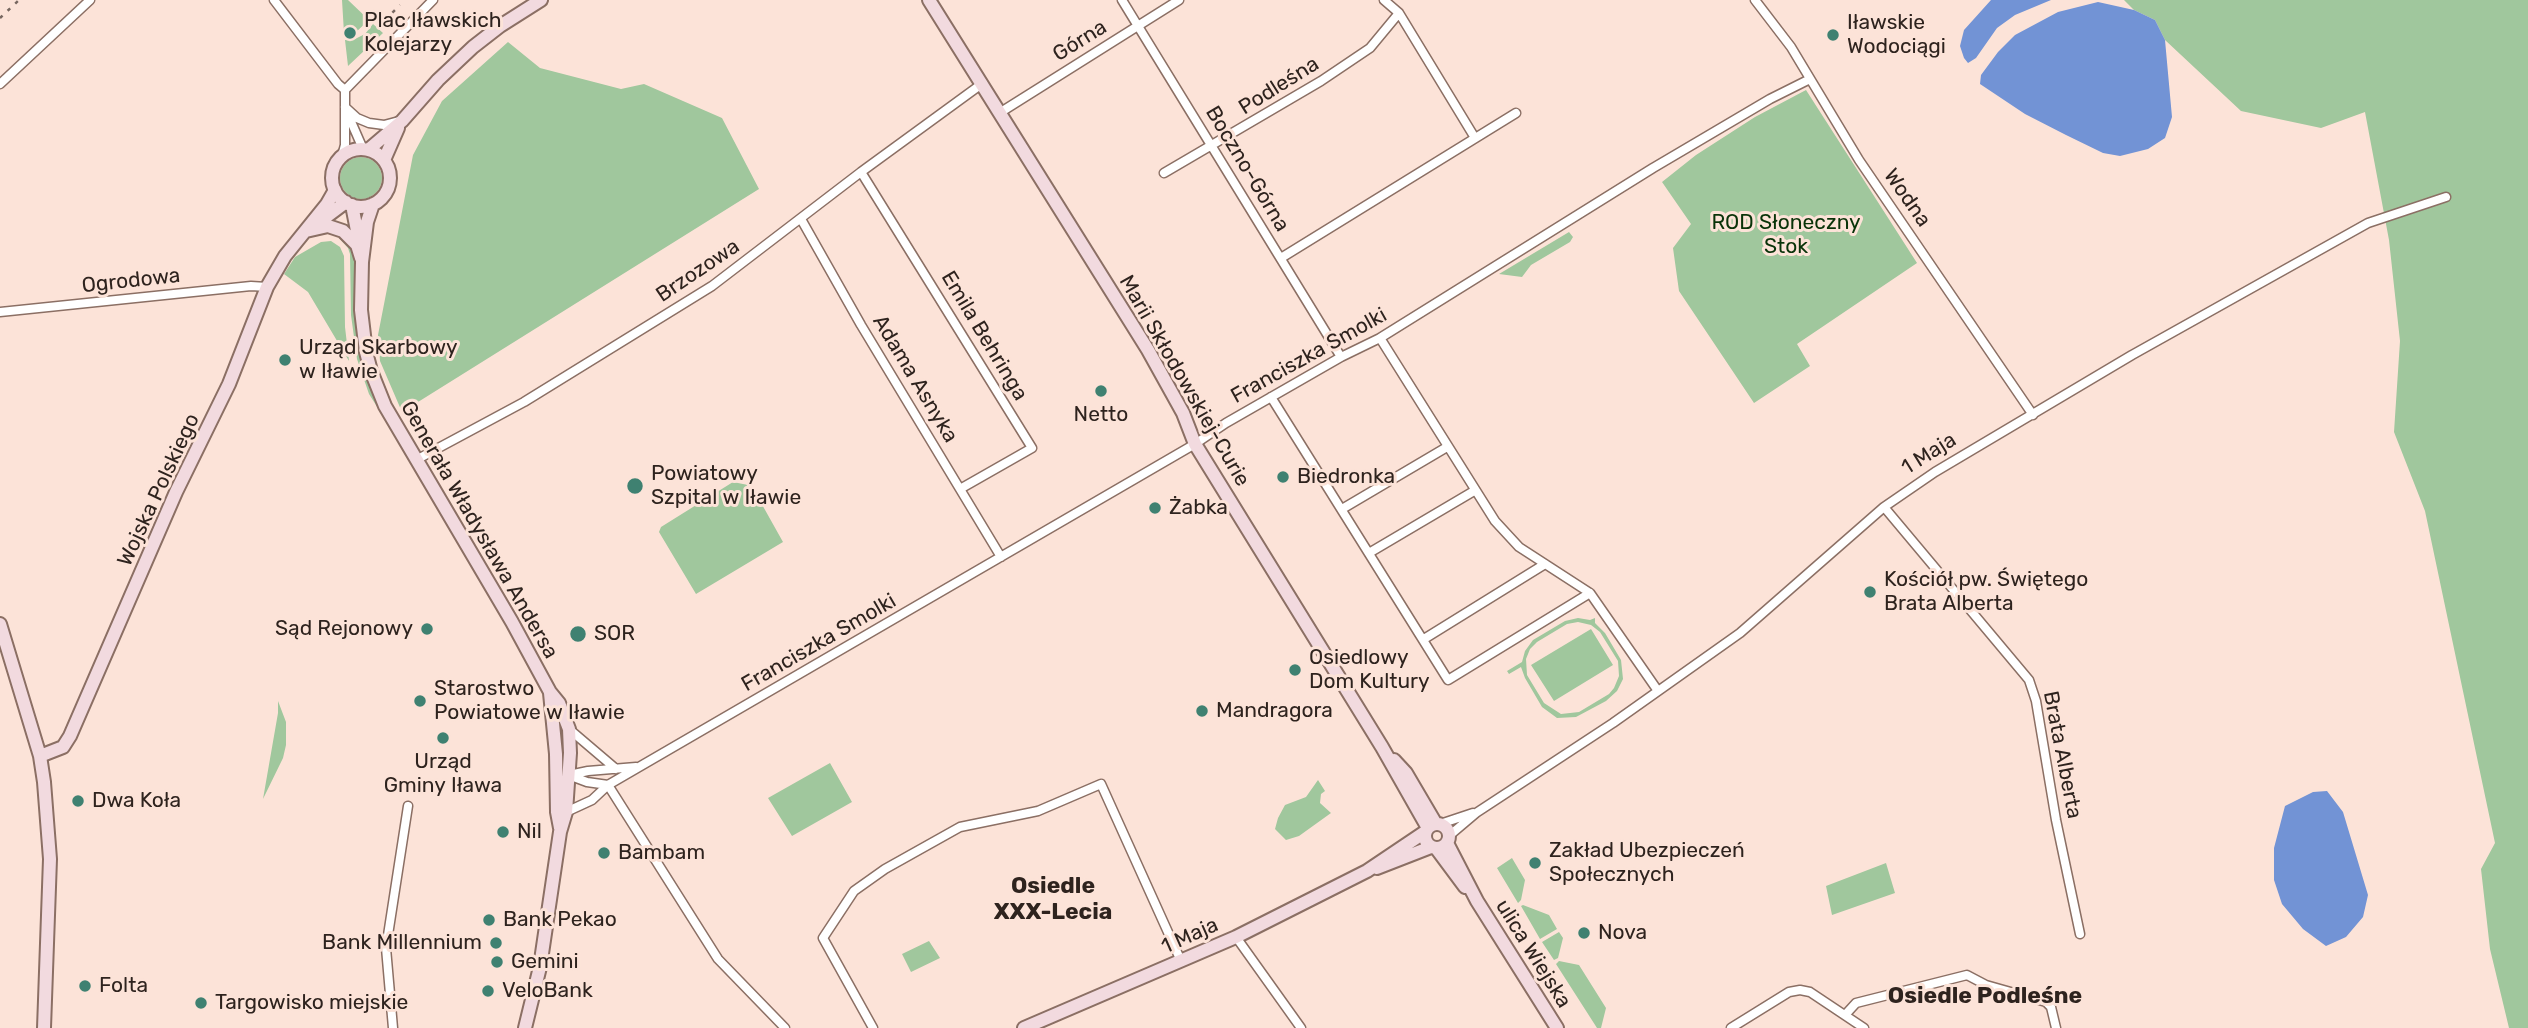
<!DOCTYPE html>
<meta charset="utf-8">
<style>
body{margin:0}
canvas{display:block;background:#fce3d8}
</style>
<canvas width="2528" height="1028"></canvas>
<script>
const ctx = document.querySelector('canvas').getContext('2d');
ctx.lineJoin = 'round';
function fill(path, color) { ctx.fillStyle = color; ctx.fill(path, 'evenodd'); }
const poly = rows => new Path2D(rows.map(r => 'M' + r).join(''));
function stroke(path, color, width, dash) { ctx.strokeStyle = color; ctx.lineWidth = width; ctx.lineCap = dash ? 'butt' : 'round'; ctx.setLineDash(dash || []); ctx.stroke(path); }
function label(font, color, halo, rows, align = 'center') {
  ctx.font = font + ' Rubik,sans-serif'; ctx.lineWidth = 6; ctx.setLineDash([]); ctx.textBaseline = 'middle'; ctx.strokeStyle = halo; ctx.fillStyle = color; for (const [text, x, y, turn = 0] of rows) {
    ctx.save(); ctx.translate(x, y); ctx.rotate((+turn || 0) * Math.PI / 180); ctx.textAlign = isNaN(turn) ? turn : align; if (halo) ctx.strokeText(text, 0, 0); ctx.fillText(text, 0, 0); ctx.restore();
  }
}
fill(poly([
 [342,0,348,0,369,20,356,32,344,33],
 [2124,0,2528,0,2528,1028,2509,1028,2490,949,2481,869,2495,843,2425,511,2394,432,2400,341,2389,240,2365,112,2321,128,2241,111,2165,40,2155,20,2134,10],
 [373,24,383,33,348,66,345,40,353,40,365,34],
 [508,42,540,68,621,89,644,84,722,118,759,189,402,412,380,361,378,335,413,155,442,101],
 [1806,90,1917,263,1797,344,1810,366,1754,403,1679,291,1673,248,1691,224,1662,182,1696,155,1755,117],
 '340 178a21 21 0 1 1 42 0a21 21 0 1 1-42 0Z',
 [1569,232,1573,237,1570,242,1531,265,1522,277,1499,274],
 [341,235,350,243,354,255,356,326,361,360,374,397,388,424,369,394,357,359,351,315,350,254,348,248,339,238],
 [331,241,340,247,344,256,345,327,349,361,308,292,284,274,295,257,321,242],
 [733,482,748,485,755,492,783,542,696,594,659,532,661,527],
 [1578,618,1590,620,1595,618,1595,623,1605,633,1621,660,1623,679,1617,691,1606,701,1576,717,1557,718,1542,707,1525,678,1521,667,1509,674,1507,671,1522,662,1525,651,1533,640,1565,621],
 [1578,622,1591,625,1600,632,1618,661,1619,676,1614,688,1609,694,1579,712,1561,714,1544,703,1527,675,1526,659,1530,649,1537,642,1567,624],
 [1591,629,1613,665,1554,701,1531,665],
 [278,701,286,722,286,745,283,758,263,799,278,713],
 [830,763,852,802,792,836,768,798],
 [1318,780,1325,791,1321,794,1320,803,1331,813,1299,836,1286,840,1275,829,1278,818,1285,805,1306,797],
 [1512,858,1525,880,1521,900,1518,903,1497,868],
 [1886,863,1895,893,1832,915,1826,886],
 [1523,905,1549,915,1557,929,1540,939,1521,906],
 [1559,932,1563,938,1558,958,1554,960,1542,942],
 [929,941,940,958,911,972,902,954],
 [1559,961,1579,965,1606,1008,1601,1028,1597,1028,1556,964]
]), '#a0c79d');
fill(poly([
 [1991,0,2051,0,2015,15,1997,28,1976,58,1968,63,1964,58,1960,46,1964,30],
 [2098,2,2134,10,2155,20,2165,40,2172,117,2165,138,2148,149,2120,156,2103,153,2066,135,2025,114,1980,84,1981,75,1998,52,2015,35,2058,12],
 [2327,791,2343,812,2368,895,2363,917,2346,937,2326,946,2303,929,2282,904,2274,880,2274,848,2285,806,2313,792]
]), '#7293d5');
const street = poly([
 [274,0,338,84,345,90],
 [1122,0,1341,357],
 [1384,0,1399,13,1475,138],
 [1755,0,1791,47,1859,160,2033,415],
 [0,84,90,0],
 [345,107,357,118,369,123,384,125,399,121],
 [346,110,363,149],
 [1001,112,1179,0],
 [342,156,345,145,345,90,433,0],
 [861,172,1032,448,960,489],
 [1164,173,1321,81,1370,48,1399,13],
 [801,219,861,325,1001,557],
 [1281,258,1516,113],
 [0,312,251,286,267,287],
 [1380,338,1495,521,1519,547,1590,593,1658,691],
 [1271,397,1448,680,1590,593],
 [416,460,524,402,712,286,861,172,983,83],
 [1884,507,2029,680,2036,701,2056,820,2080,934],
 [1342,509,1447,447],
 [1369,553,1474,491],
 [1424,639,1545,564],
 [569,729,616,769],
 [569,775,588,771,636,767],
 [571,776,587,782,608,785],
 [608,785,718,959,785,1028],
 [566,812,592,800,608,785,1195,444,1226,423,1341,357,1380,338,1653,168,1770,99,1810,79],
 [1440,824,1473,813],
 [1450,835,1476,813,1613,723,1740,633,1884,507,1935,472,2132,355,2368,223,2446,197],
 [1236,937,1301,1028],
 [1845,1015,1856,1003,1967,975,1986,985,2046,1002,2051,1007,2056,1028],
 [393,1028,386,948,408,806],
 [873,1028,823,938,854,891,885,869,960,827,1038,811,1101,784,1181,961],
 [1731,1028,1789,992,1800,990,1810,992,1864,1028]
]);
const secondary = poly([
 [929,0,1148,350,1183,413,1195,444,1382,747,1428,828],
 '332 178a29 29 0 1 1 58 0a29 29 0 1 1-58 0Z',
 [368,150,402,121,438,80,473,47,500,26,541,0],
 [384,160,398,128],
 [373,204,367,222,362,262,361,310,366,352,371,371,385,406,512,622,550,692,559,703,569,729,570,753,566,812,560,832,540,967,525,1028],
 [352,205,360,246],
 [318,223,346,202],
 [306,231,328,226,343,231,357,245,361,258],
 [0,624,40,756,44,782,50,859,44,1028],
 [550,693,556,754,557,812,560,828],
 [40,756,63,747,70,736,176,492,229,384,267,287,285,256,327,204,335,190],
 [1394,760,1406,773,1436,824],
 '1425 836a12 12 0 1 1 24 0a12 12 0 1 1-24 0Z',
 [1447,843,1477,901,1557,1028],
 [1436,848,1465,887],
 [1377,868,1431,847],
 [1024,1028,1236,937,1367,871,1425,832]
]);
stroke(street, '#8b6f64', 11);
stroke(secondary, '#8b6f64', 16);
stroke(street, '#fff', 8);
stroke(secondary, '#f2dadf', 12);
stroke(poly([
 [0,18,19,0],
 [385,20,400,5]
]), '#776760', 2.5, [3.5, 7]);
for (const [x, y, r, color] of [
 [350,33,7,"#3f8171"],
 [1833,35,7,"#3f8171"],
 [285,360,7,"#3f8171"],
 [1101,391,7,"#3f8171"],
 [1283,477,7,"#3f8171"],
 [635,486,9,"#3f8171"],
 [1155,508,7,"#3f8171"],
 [1870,592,7,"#3f8171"],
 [427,629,7,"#3f8171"],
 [578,634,9,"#3f8171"],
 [1295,670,7,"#3f8171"],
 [420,701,7,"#3f8171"],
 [1202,711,7,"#3f8171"],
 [443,738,7,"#3f8171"],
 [78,801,7,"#3f8171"],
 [503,832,7,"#3f8171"],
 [604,853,7,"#3f8171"],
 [1535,863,7,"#3f8171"],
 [489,920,7,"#3f8171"],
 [1584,933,7,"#3f8171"],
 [496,943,7,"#3f8171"],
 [497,962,7,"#3f8171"],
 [85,986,7,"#3f8171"],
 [488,991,7,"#3f8171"],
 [201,1003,7,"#3f8171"]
]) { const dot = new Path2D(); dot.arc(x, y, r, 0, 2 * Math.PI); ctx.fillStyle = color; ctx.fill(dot); stroke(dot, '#fce3d8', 2.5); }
label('21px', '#2e231e', '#fce3d8', [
 ["Plac Iławskich",364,21],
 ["Kolejarzy",364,45],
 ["Iławskie",1847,23],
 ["Wodociągi",1847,47],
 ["Urząd Skarbowy",299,348],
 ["w Iławie",299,372],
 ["Netto",1101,415,"center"],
 ["Powiatowy",651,474],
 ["Szpital w Iławie",651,498],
 ["Biedronka",1297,477],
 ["Żabka",1169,508],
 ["Kościół pw. Świętego",1884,580],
 ["Brata Alberta",1884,604],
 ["Sąd Rejonowy",413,629,"right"],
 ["SOR",594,634],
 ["Osiedlowy",1309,658],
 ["Dom Kultury",1309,682],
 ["Starostwo",434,689],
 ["Powiatowe w Iławie",434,713],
 ["Mandragora",1216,711],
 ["Urząd",443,762,"center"],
 ["Gminy Iława",443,786,"center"],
 ["Dwa Koła",92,801],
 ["Nil",517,832],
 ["Zakład Ubezpieczeń",1549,851],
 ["Społecznych",1549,875],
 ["Bambam",618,853],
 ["Bank Pekao",503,920],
 ["Nova",1598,933],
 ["Bank Millennium",482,943,"right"],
 ["Gemini",511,962],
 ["Folta",99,986],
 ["VeloBank",502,991],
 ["Targowisko miejskie",215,1003]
], 'left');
label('21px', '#2e231e', '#fce3d8', [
 ["Górna",1080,41,-32],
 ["Podleśna",1279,86,-32],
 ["Boczno-Górna",1247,169,59],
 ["Wodna",1907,198,55],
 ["Brzozowa",698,271,-34],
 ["Ogrodowa",131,281,-6],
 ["Emila Behringa",984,336,59],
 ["Franciszka Smolki",1309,356,-29],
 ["Adama Asnyka",915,379,59],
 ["Marii Skłodowskiej-Curie",1184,381,60],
 ["1 Maja",1929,454,-32],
 ["Wojska Polskiego",159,490,-65],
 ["Generała Władysława Andersa",479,530,60],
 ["Franciszka Smolki",819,643,-30],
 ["Brata Alberta",2062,755,79],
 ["1 Maja",1190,936,-24],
 ["ulica Wiejska",1533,954,58]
]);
label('21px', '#093309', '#fce3d8', [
 ["ROD Słoneczny",1786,223],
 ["Stok",1786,247]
]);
label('bold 23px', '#2e231e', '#fce3d8', [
 ["Osiedle",1053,886],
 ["XXX-Lecia",1053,912],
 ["Osiedle Podleśne",1985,996]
]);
</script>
